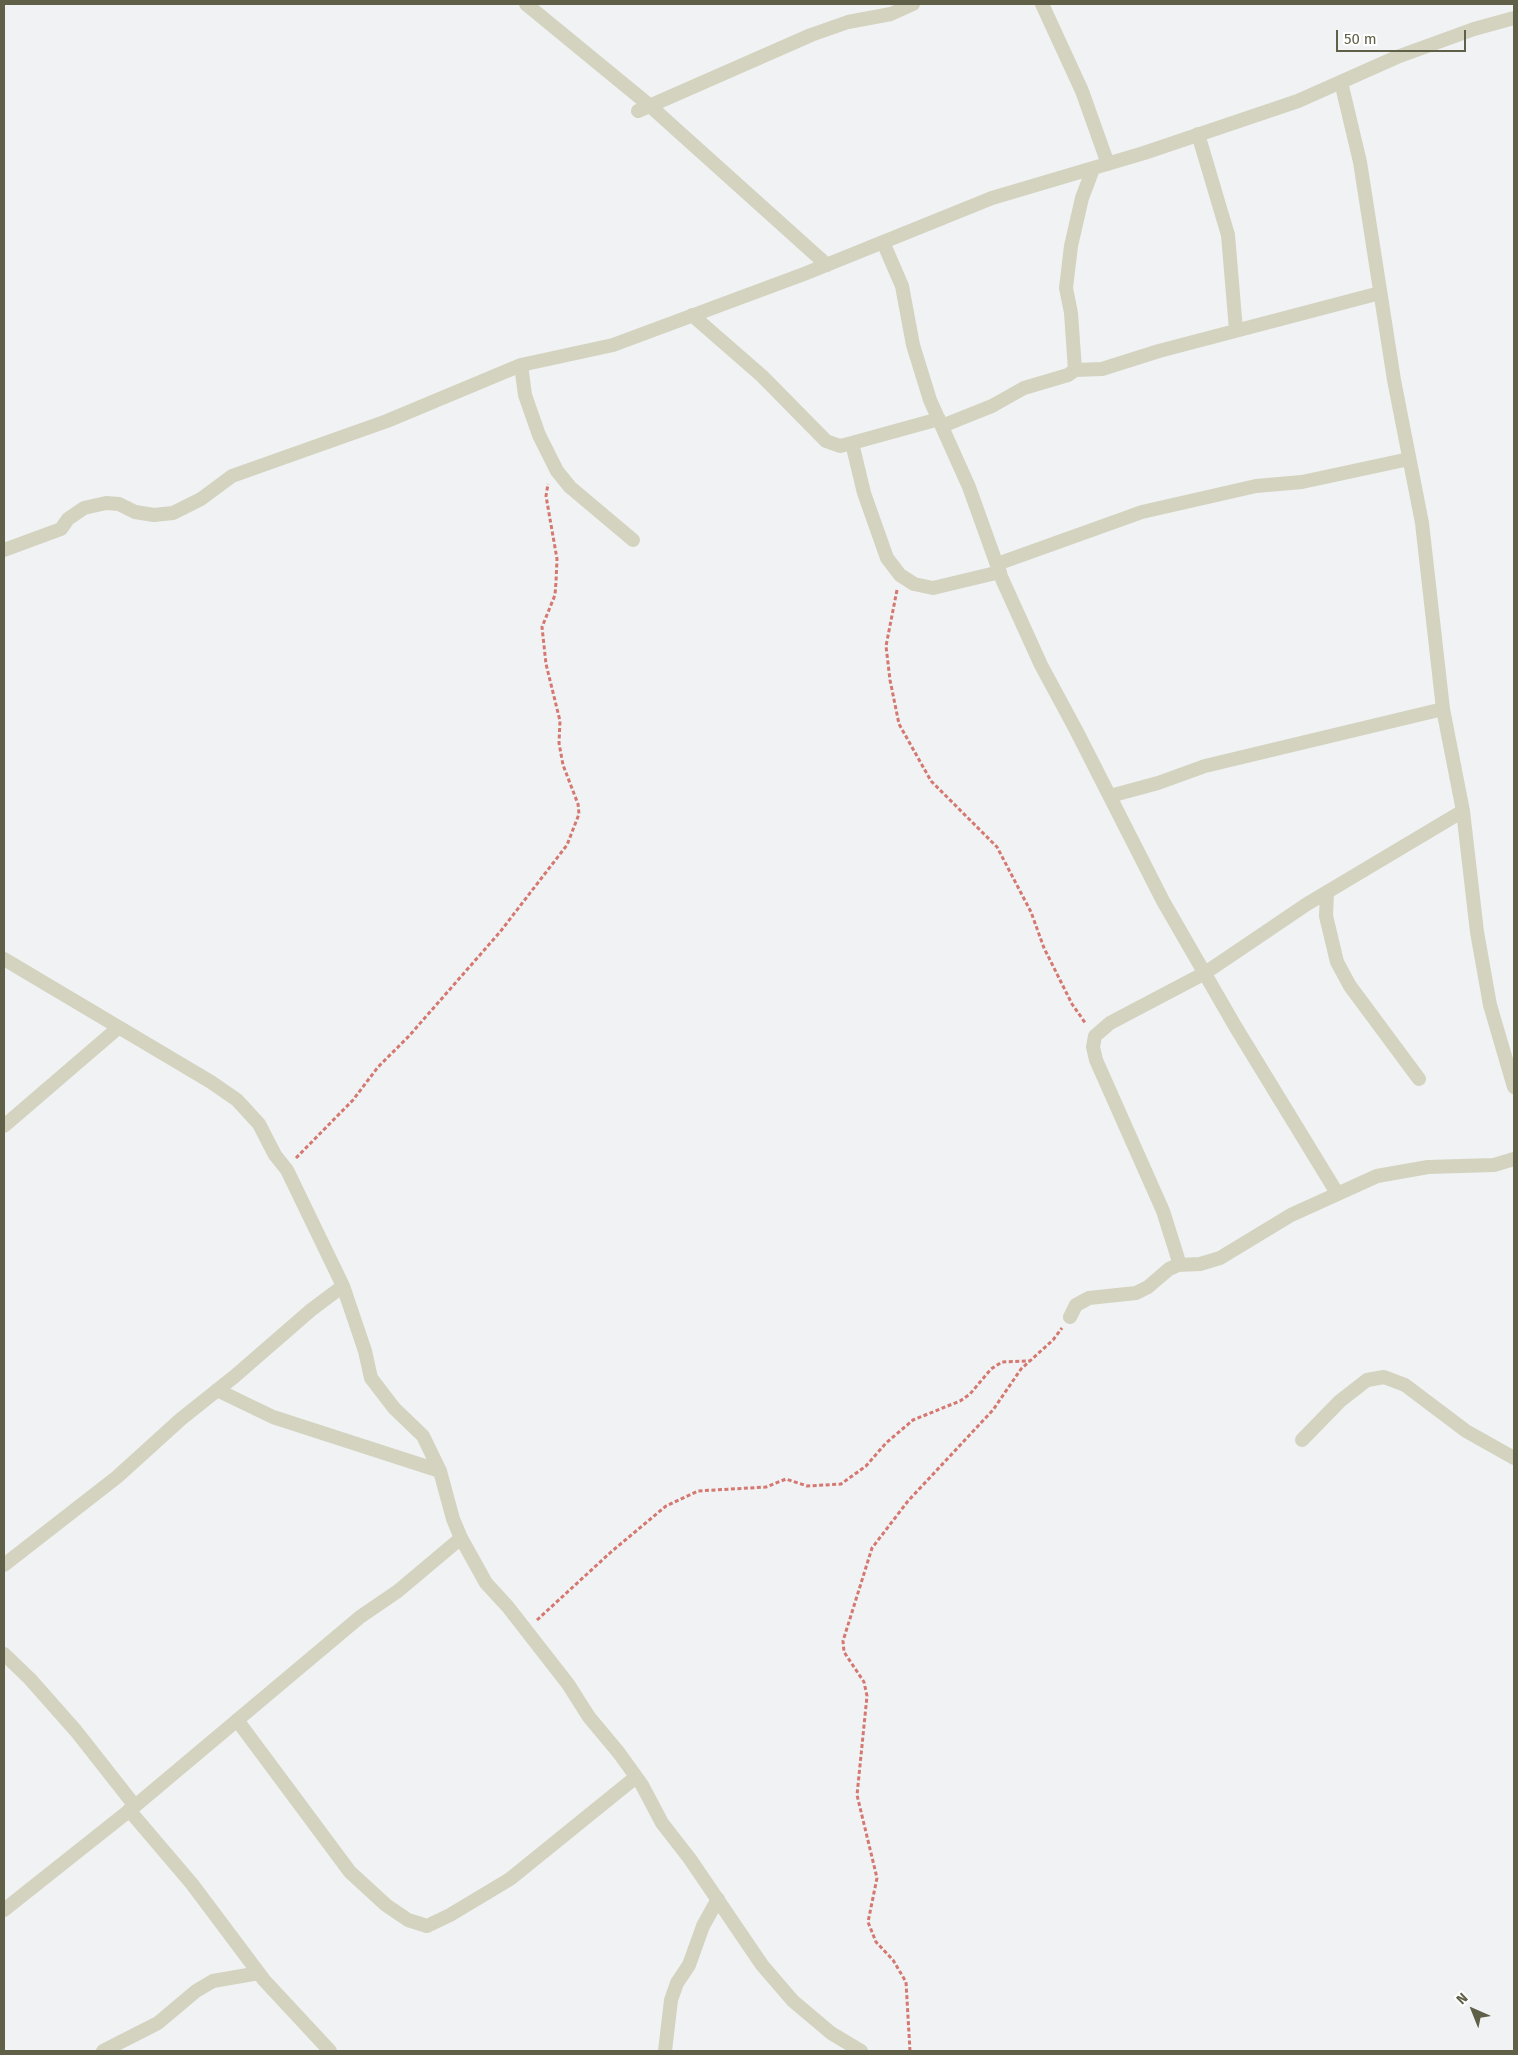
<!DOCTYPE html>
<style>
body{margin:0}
#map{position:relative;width:1518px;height:2055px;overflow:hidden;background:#f1f2f3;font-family:"Fira Sans",sans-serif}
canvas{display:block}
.frame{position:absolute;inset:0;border:5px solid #5f6047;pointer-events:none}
.north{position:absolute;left:1448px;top:1985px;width:50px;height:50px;-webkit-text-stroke:4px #fff;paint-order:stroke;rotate:316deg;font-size:14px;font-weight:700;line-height:20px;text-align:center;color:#5f6047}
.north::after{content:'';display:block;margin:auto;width:18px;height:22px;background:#5f6047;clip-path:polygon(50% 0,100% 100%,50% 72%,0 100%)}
.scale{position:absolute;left:1336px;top:30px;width:130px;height:22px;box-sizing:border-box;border:2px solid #5f6047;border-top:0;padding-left:6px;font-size:15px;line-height:18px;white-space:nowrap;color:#5f6047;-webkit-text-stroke:4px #fff;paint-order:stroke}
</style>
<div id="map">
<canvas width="1518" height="2055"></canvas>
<div class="frame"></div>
<div class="north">N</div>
<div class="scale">50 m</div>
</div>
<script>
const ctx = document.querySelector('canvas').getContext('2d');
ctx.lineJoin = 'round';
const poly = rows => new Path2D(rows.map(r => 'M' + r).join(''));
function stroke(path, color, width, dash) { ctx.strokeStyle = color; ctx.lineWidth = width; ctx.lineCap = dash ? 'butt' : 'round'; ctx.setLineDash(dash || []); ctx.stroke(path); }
stroke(poly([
 [897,590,886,646,890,680,899,724,931,781,997,847,1031,912,1044,948,1072,1004,1086,1024],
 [296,1158,353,1100,378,1067,409,1036,500,932,567,845,579,814,578,804,563,765,559,743,560,721,546,664,542,627,555,595,556,582,557,559,546,496,548,484],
 [537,1620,611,1552,666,1506,698,1491,766,1487,786,1479,807,1486,841,1484,866,1466,886,1443,913,1420,960,1401,970,1394,991,1369,1002,1362,1029,1361],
 [910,2051,906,1982,893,1960,876,1942,868,1922,877,1878,857,1795,867,1696,864,1682,844,1652,843,1641,872,1548,908,1501,993,1410,1021,1369,1053,1340,1062,1328]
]), '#d47871', 3, [4, 2.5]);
stroke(poly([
 [526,4,649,105,827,265],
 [1042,4,1082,91,1108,164],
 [1341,82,1360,162,1394,380,1422,523,1443,709,1463,811,1477,932,1490,1005,1514,1087],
 [638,111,811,35,848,22,891,14,913,4],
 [1198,134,1228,235,1236,330],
 [883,242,902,286,913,345,930,400,969,487,1002,579,1041,665,1076,730,1163,901,1235,1026,1337,1193],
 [692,315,762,376,826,441,840,446,852,443,939,419],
 [521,365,525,395,539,435,557,471,570,487,633,540],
 [1075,370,1102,369,1159,351,1380,293],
 [942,426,992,406,1024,388,1068,375,1075,370,1071,313,1066,288,1071,246,1082,198,1093,169],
 [852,443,864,493,887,558,900,575,914,584,933,588,1000,572],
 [4,550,61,529,68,519,84,508,106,503,119,504,135,512,154,515,173,513,201,499,232,476,387,421,521,365,613,345,804,274,992,198,1144,153,1298,101,1397,57,1474,29,1514,18],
 [997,564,1142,512,1256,486,1302,482,1409,459],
 [1110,796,1158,783,1205,766,1443,709],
 [1327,893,1326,916,1337,962,1350,986,1419,1079],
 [4,959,211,1082,237,1100,259,1124,275,1155,287,1170,343,1286,365,1351,371,1378,394,1408,423,1436,440,1471,453,1519,461,1538,486,1583,508,1607,568,1684,589,1717,619,1753,642,1785,662,1823,690,1859,762,1965,793,2001,831,2033,861,2051],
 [4,1126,118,1028],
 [1180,1265,1163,1211,1096,1060,1093,1047,1095,1036,1110,1023,1205,973,1307,904,1463,811],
 [1070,1317,1076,1305,1089,1298,1136,1293,1148,1287,1169,1269,1178,1265,1200,1264,1220,1258,1291,1215,1377,1176,1428,1167,1494,1165,1514,1159],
 [217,1390,273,1417,440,1471],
 [1302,1440,1340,1401,1367,1380,1384,1377,1405,1385,1466,1431,1514,1458],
 [4,1565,117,1477,181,1419,235,1376,311,1310,343,1286],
 [4,1654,30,1679,76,1731,135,1806],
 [237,1720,350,1872,386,1905,408,1920,427,1926,450,1915,510,1879,636,1777],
 [129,1810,192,1884,264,1980,330,2051],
 [4,1910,135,1806,360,1617,398,1591,461,1538],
 [103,2051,158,2023,196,1991,213,1981,259,1973],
 [665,2051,671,2000,677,1983,689,1965,703,1926,718,1899]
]), '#d3d3c0', 14);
</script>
